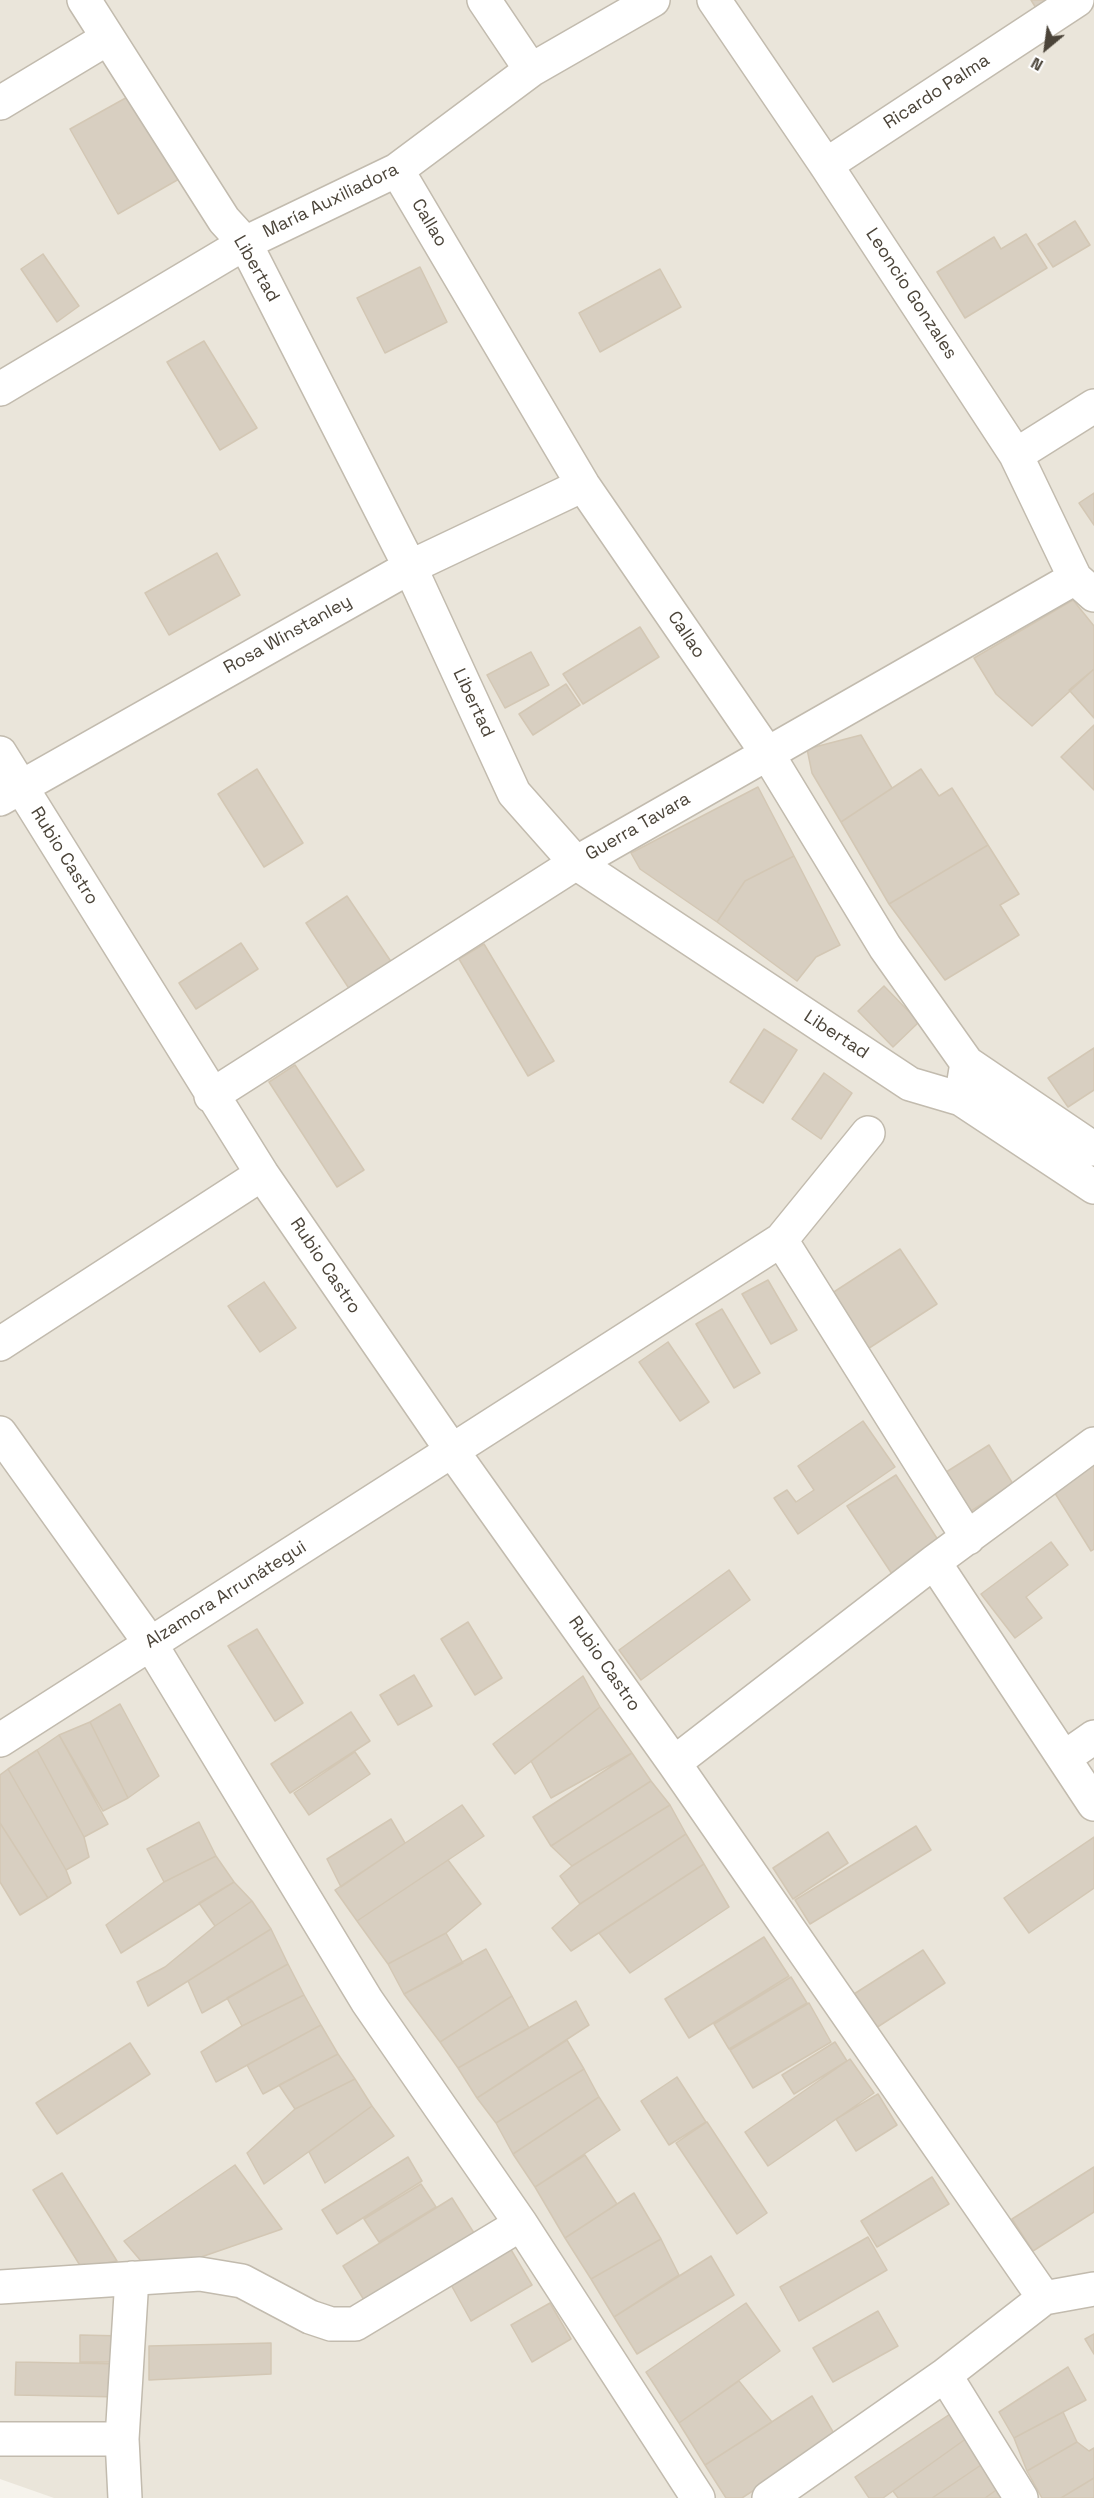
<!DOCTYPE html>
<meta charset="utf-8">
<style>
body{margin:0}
#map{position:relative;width:1094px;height:2498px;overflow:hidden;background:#f6f3ec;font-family:"Space Grotesk",sans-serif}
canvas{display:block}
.north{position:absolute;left:1016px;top:18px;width:60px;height:60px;-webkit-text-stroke:4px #fff;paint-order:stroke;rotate:209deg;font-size:16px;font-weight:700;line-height:24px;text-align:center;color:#4b4439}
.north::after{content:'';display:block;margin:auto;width:21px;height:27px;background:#4b4439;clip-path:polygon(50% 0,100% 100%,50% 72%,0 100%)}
</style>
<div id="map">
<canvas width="1094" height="2498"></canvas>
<div class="north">N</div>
</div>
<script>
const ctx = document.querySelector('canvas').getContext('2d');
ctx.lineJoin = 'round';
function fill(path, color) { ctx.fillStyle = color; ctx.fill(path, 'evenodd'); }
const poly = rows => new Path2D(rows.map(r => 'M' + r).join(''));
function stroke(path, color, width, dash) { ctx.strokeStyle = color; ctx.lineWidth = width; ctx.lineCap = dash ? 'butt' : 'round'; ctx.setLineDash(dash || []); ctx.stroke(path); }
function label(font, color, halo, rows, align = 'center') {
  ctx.font = font + ' "Space Grotesk",sans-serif'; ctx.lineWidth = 6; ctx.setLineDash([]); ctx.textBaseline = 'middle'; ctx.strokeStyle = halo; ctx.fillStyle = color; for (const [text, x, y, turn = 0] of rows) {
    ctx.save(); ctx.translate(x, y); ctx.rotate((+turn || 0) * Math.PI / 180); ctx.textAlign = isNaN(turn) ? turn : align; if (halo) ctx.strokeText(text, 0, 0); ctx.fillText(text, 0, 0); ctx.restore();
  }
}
fill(poly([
 [0,0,1094,0,1094,2498,54,2498,0,2479]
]), '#eae5da');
const building = poly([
 [1031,0,1059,0,1039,13,1031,0],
 [131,95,179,179,118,214,70,129,131,95],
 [1075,221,1090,245,1053,267,1038,244,1075,221],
 [1026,234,1047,268,965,318,937,272,994,237,1001,249,1026,234],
 [43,254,79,306,57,322,21,269,43,254],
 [420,267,447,322,385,353,357,298,420,267],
 [660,269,681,307,600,352,579,313,660,269],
 [204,341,257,428,220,450,167,362,204,341],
 [1094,493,1094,525,1079,503,1094,493],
 [217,553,240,595,169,635,145,593,217,553],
 [1073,600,1094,626,1094,669,1032,726,996,694,974,658,1073,600],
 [640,627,659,657,583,704,563,674,640,627],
 [531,652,549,685,505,708,487,675,531,652],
 [1094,669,1094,718,1069,690,1094,669],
 [566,684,580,705,533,735,519,714,566,684],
 [1094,725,1094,790,1061,757,1094,725],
 [861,735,892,788,841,822,812,773,807,749,861,735],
 [257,769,303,843,264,867,218,794,257,769],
 [921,769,939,796,952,788,988,845,889,904,841,822,921,769],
 [758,787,794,856,745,881,717,922,640,869,631,853,758,787],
 [988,845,1019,894,1000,905,1019,935,945,980,889,904,988,845],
 [794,856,840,945,816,957,797,981,717,922,745,881,794,856],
 [347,896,392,963,350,990,306,923,347,896],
 [241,943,258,969,196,1009,179,983,241,943],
 [484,944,554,1061,528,1076,459,959,484,944],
 [884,986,919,1022,893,1047,858,1011,884,986],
 [764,1029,797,1050,763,1103,730,1082,764,1029],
 [1094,1048,1094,1090,1068,1107,1048,1078,1094,1048],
 [295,1065,364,1170,337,1187,269,1082,295,1065],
 [824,1073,852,1093,821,1139,792,1119,824,1073],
 [900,1249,937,1304,860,1354,823,1299,900,1249],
 [768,1280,797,1330,771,1344,742,1294,768,1280],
 [264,1282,296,1328,260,1352,228,1306,264,1282],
 [722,1309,760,1373,734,1388,696,1324,722,1309],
 [668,1342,709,1402,680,1421,639,1362,668,1342],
 [863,1421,895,1467,798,1534,774,1498,787,1490,796,1502,814,1490,798,1466,863,1421],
 [989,1445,1013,1484,968,1513,943,1474,989,1445],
 [1094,1464,1094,1549,1091,1551,1053,1490,1094,1464],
 [896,1475,940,1543,892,1574,847,1506,896,1475],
 [1051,1542,1068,1565,1026,1597,1042,1618,1015,1638,981,1594,1051,1542],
 [729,1570,750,1600,641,1680,619,1650,729,1570],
 [468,1622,502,1678,475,1695,441,1639,468,1622],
 [257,1629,303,1703,275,1721,228,1646,257,1629],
 [414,1675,432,1706,398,1725,380,1695,414,1675],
 [583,1676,600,1707,515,1774,493,1744,583,1676],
 [120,1704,159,1776,128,1798,90,1722,120,1704],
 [600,1707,632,1753,551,1798,531,1761,600,1707],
 [351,1712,370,1741,290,1793,271,1764,351,1712],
 [90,1722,128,1798,103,1811,59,1735,90,1722],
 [59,1735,108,1824,84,1837,37,1750,59,1735],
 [37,1750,84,1837,89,1857,66,1870,8,1769,37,1750],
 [355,1752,370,1774,309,1815,294,1793,355,1752],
 [632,1753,651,1781,551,1846,533,1817,632,1753],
 [8,1769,66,1870,71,1883,48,1898,0,1823,0,1775,8,1769],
 [651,1781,670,1805,572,1866,551,1846,651,1781],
 [462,1805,484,1836,357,1921,335,1890,462,1805],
 [670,1805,686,1834,580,1904,560,1876,572,1866,670,1805],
 [391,1819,405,1843,341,1887,327,1859,391,1819],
 [199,1822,216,1856,164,1882,147,1849,199,1822],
 [0,1823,48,1898,20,1915,0,1882,0,1823],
 [916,1826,931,1850,810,1924,795,1900,916,1826],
 [828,1832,848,1863,793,1899,773,1868,828,1832],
 [686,1834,704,1864,571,1951,552,1928,580,1904,686,1834],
 [1094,1837,1094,1888,1029,1933,1004,1898,1094,1837],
 [216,1856,234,1882,121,1953,106,1925,164,1882,216,1856],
 [448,1860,481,1904,446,1933,388,1964,357,1921,448,1860],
 [704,1864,729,1907,630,1973,599,1933,704,1864],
 [234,1882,252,1901,215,1926,199,1903,234,1882],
 [252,1901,271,1929,148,2006,137,1982,165,1967,215,1926,252,1901],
 [271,1929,288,1964,202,2013,188,1981,271,1929],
 [446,1933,463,1963,404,1994,388,1964,446,1933],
 [764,1937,789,1976,689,2038,665,1999,764,1937],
 [486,1949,512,1996,440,2042,404,1994,486,1949],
 [923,1950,945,1983,876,2028,854,1994,923,1950],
 [288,1964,304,1995,242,2026,227,1998,288,1964],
 [791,1977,807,2003,729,2049,714,2024,791,1977],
 [304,1995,321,2025,216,2082,201,2052,242,2026,304,1995],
 [512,1996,529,2028,458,2068,440,2042,512,1996],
 [576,2001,589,2025,477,2098,458,2068,576,2001],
 [809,2003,831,2042,753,2088,730,2050,809,2003],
 [321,2025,338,2054,263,2094,247,2065,321,2025],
 [567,2040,584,2069,496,2123,477,2098,567,2040],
 [835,2042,847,2061,794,2094,782,2075,835,2042],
 [130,2043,150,2074,57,2134,36,2103,130,2043],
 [338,2054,355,2079,295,2109,279,2085,338,2054],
 [850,2059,874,2093,768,2166,745,2132,850,2059],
 [584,2069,599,2097,513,2154,496,2123,584,2069],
 [677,2077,706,2122,669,2145,641,2101,677,2077],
 [355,2079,372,2106,264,2184,247,2153,295,2109,355,2079],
 [878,2094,897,2125,856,2151,836,2119,878,2094],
 [599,2097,620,2130,535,2187,513,2154,599,2097],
 [372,2106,394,2136,325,2183,309,2152,372,2106],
 [707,2122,767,2213,737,2234,676,2143,707,2122],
 [585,2155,617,2204,565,2238,535,2187,585,2155],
 [408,2157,422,2181,337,2234,322,2210,408,2157],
 [235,2165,282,2229,152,2274,124,2241,235,2165],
 [1094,2167,1094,2212,1033,2251,1012,2219,1094,2167],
 [62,2173,117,2261,81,2267,33,2190,62,2173],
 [932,2177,949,2204,877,2247,861,2221,932,2177],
 [421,2184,436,2207,379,2242,364,2219,421,2184],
 [634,2193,661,2239,591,2279,565,2238,634,2193],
 [452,2198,474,2233,364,2300,343,2266,452,2198],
 [868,2237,887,2270,799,2321,780,2287,868,2237],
 [661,2239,679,2275,614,2317,591,2279,661,2239],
 [510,2248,532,2285,471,2321,450,2283,510,2248],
 [711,2256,734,2295,637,2354,614,2317,711,2256],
 [550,2303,571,2339,532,2362,511,2325,550,2303],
 [746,2303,780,2351,679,2423,646,2372,746,2303],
 [878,2311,898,2346,833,2382,813,2348,878,2311],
 [1094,2334,1094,2354,1085,2339,1094,2334],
 [80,2335,123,2336,123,2362,80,2362,80,2335],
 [271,2343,271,2374,149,2380,149,2346,271,2343],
 [16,2362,123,2364,122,2397,15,2395,16,2362],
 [1068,2367,1086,2400,1014,2438,999,2412,1068,2367],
 [739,2381,772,2422,705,2465,679,2423,739,2381],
 [812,2396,836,2437,742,2498,726,2498,705,2465,812,2396],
 [1063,2412,1077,2442,1027,2471,1014,2438,1063,2412],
 [950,2414,967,2438,883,2498,869,2498,855,2477,950,2414],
 [967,2438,984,2463,932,2498,898,2498,893,2491,967,2438],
 [1077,2442,1089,2451,1094,2448,1094,2478,1061,2498,1042,2498,1027,2471,1077,2442],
 [984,2463,999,2488,985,2498,932,2498,984,2463],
 [1094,2478,1094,2498,1061,2498,1094,2478],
 [999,2488,1005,2498,985,2498,999,2488]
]);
fill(building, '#d8cfc1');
stroke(building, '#d3c7b4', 1.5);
const minor = poly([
 [84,0,224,220,245,243,410,567,514,793,576,863,910,1084,961,1099,1094,1187],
 [484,0,531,70],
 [714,0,826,165,1016,455,1075,578,1094,595],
 [0,103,108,38],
 [826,165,1077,0],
 [397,170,583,485,767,753,885,947,967,1063,961,1099],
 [0,389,245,243,397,170,531,70,653,0],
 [1016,455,1094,406],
 [0,753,262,1174,453,1452,674,1763,1044,2298],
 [0,799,410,567,583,485],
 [967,1063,1094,1149],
 [211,1096,576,863,1075,578],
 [781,1240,968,1538],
 [0,1344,262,1174],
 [0,1433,150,1643,367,2001,521,2224,698,2498],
 [934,1562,1094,1804],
 [0,1740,781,1240,868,1133],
 [1064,1758,1094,1737],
 [674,1763,934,1562,1094,1444],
 [0,2287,200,2274,242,2281,310,2317,331,2324,355,2324,521,2224],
 [945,2375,1021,2498],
 [0,2439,122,2439,125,2498],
 [122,2439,132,2278],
 [769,2498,945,2375,1044,2298,1094,2289]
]);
stroke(minor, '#c2bbae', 36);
stroke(minor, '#fff', 33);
label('18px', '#4b4439', '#fff', [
 ["Ricardo Palma",937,92,-33],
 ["María Auxiliadora",331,201,-26],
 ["Callao",429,223,59],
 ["Libertad",256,269,60],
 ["Leoncio Gonzales",911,294,57],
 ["Rosa Winstanley",288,635,-29],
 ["Callao",686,635,56],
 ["Libertad",473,703,65],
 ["Guerra Tavara",638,827,-30],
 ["Rubio Castro",64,856,58],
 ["Libertad",836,1035,33],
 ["Rubio Castro",325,1266,56],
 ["Alzamora Arrunátegui",226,1595,-32],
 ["Rubio Castro",604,1664,55]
]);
</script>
